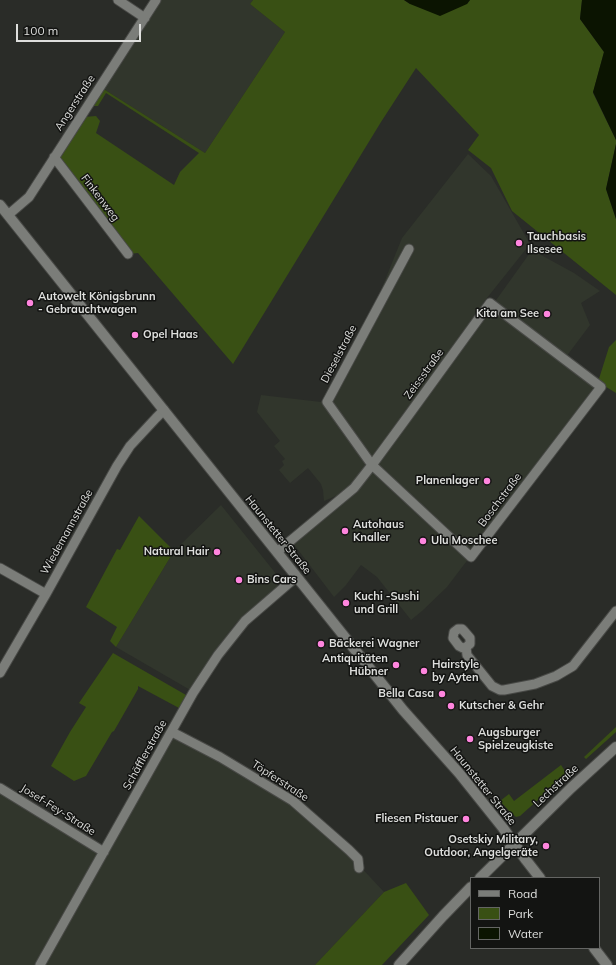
<!DOCTYPE html>
<meta charset="utf-8">
<style>
body{margin:0}
#map{position:relative;width:616px;height:965px;overflow:hidden;background:#2a2c28;font-family:Mulish,sans-serif}
canvas{display:block}
.legend{position:absolute;left:470px;top:877px;width:130px;height:72px;box-sizing:border-box;background:#131412;border:1px solid #646563;margin:0;padding:5px 7px;list-style:none;font-size:12px;color:#dedfdd}
.legend li{display:flex;align-items:center;gap:8px;height:20px}
.legend b{width:20px;border:1px solid #646563}
.scale{position:absolute;left:16px;top:24px;width:125px;height:18px;box-sizing:border-box;border:2px solid #dedfdd;border-top:0;padding-left:5px;font-size:12px;line-height:14px;white-space:nowrap;color:#dedfdd;-webkit-text-stroke:3px #131412;paint-order:stroke}
</style>
<div id="map">
<canvas width="616" height="965"></canvas>
<ul class="legend">
<li><b style="height:5px;background:#7b7d79"></b>Road</li>
<li><b style="height:11px;background:#395014"></b>Park</li>
<li><b style="height:11px;background:#0b1401"></b>Water</li>
</ul>
<div class="scale">100 m</div>
</div>
<script>
const ctx = document.querySelector('canvas').getContext('2d');
ctx.lineJoin = 'round';
function fill(path, color) { ctx.fillStyle = color; ctx.fill(path, 'evenodd'); }
const poly = rows => new Path2D(rows.map(r => 'M' + r).join(''));
function stroke(path, color, width, dash) { ctx.strokeStyle = color; ctx.lineWidth = width; ctx.lineCap = dash ? 'butt' : 'round'; ctx.setLineDash(dash || []); ctx.stroke(path); }
function label(font, color, halo, rows, align = 'center') {
  ctx.font = font + ' Mulish,sans-serif'; ctx.lineWidth = 3; ctx.setLineDash([]); ctx.textBaseline = 'middle'; ctx.strokeStyle = halo; ctx.fillStyle = color; for (const [text, x, y, turn = 0] of rows) {
    ctx.save(); ctx.translate(x, y); ctx.rotate((+turn || 0) * Math.PI / 180); ctx.textAlign = isNaN(turn) ? turn : align; if (halo) ctx.strokeText(text, 0, 0); ctx.fillText(text, 0, 0); ctx.restore();
  }
}
fill(poly([
 [159,0,253,0,250,4,285,32,205,153,102,88],
 [468,154,491,176,530,244,483,303,598,388,447,587,422,611,411,620,377,577,361,565,346,585,334,597,289,538,353,488,368,465,351,487,343,493,324,501,323,490,321,484,308,468,290,483,279,470,284,465,282,461,285,459,274,446,280,441,257,412,261,395,321,402,377,300,402,238],
 [532,250,574,273,600,291,581,303,590,325,566,357,494,303],
 [221,505,281,580,273,592,236,623,213,653,192,691,116,647,174,551],
 [170,730,313,816,384,892,315,965,0,965,0,793,103,853]
]), '#31362c');
fill(poly([
 [253,0,404,0,410,4,467,4,470,0,582,0,580,19,604,52,593,93,616,140,616,144,606,189,616,219,616,295,512,211,491,168,468,150,479,135,416,68,381,122,233,364,138,253,128,254,55,157,84,117,96,116,100,121,96,133,174,185,180,172,199,153,106,93,98,106,90,106,102,88,205,153,285,32,250,4],
 [616,340,616,393,598,382,609,347],
 [139,516,174,551,116,647,110,641,117,627,86,607,117,549,120,550],
 [113,653,186,695,179,708,138,686,138,689,114,731,112,732,86,776,74,781,51,766,70,732,86,707,79,703],
 [616,727,616,732,586,759,584,757],
 [561,765,567,774,520,816,516,817,511,813,500,801,509,794,514,801],
 [406,883,429,915,382,965,315,965,384,892]
]), '#395014');
fill(poly([
 [404,0,470,0,467,4,440,16,410,4],
 [582,0,616,0,616,140,593,92,604,52,580,19],
 [616,144,616,219,606,189]
]), '#0b1401');
const street = poly([
 [118,0,145,18],
 [54,157,128,254],
 [8,215,29,197,156,0],
 [277,552,354,488,372,465,408,416,490,303,601,387,471,557,372,465,327,402,409,249],
 [0,568,46,594],
 [458,629,462,629,464,631,470,638,470,644,466,647,463,648,459,646,453,638,454,632,458,629],
 [466,647,467,655,492,686,500,690,504,690,535,684,556,676,573,666,616,611],
 [0,673,46,594,117,466,130,446,156,418,164,410],
 [172,732,220,757,293,801,349,850,358,859,359,868],
 [0,788,104,852],
 [40,965,193,693,218,655,245,621,296,577]
]);
const secondary = poly([
 [0,205,403,710,459,773,503,828,526,860,540,878],
 [480,878,571,788,616,747],
 [594,948,607,965],
 [399,965,443,916,471,887]
]);
stroke(street, '#484946', 11);
stroke(secondary, '#484946', 12);
stroke(street, '#7b7d79', 9);
stroke(secondary, '#7b7d79', 10);
for (const [x, y, r, color] of [
 [519,243,4,"#ff85de"],
 [30,303,4,"#ff85de"],
 [547,314,4,"#ff85de"],
 [135,335,4,"#ff85de"],
 [487,481,4,"#ff85de"],
 [345,531,4,"#ff85de"],
 [423,541,4,"#ff85de"],
 [217,552,4,"#ff85de"],
 [239,580,4,"#ff85de"],
 [346,603,4,"#ff85de"],
 [321,644,4,"#ff85de"],
 [396,665,4,"#ff85de"],
 [424,671,4,"#ff85de"],
 [442,694,4,"#ff85de"],
 [451,706,4,"#ff85de"],
 [470,739,4,"#ff85de"],
 [466,819,4,"#ff85de"],
 [546,846,4,"#ff85de"]
]) { const dot = new Path2D(); dot.arc(x, y, r, 0, 2 * Math.PI); ctx.fillStyle = color; ctx.fill(dot); stroke(dot, '#131412', 1.5); }
label('11px', '#dedfdd', '#131412', [
 ["Angerstraße",75,103,-57],
 ["Finkenweg",100,198,53],
 ["Dieselstraße",339,354,-62],
 ["Zeissstraße",424,374,-54],
 ["Boschstraße",500,500,-53],
 ["Wiedemannstraße",67,532,-61],
 ["Haunstetter Straße",278,535,51],
 ["Schäfflerstraße",145,755,-61],
 ["Töpferstraße",280,781,33],
 ["Haunstetter Straße",483,786,51],
 ["Lechstraße",556,786,-43],
 ["Josef-Fey-Straße",58,810,32]
]);
label('bold 11px', '#dedfdd', '#131412', [
 ["Tauchbasis",527,237],
 ["Ilsesee",527,250],
 ["Autowelt Königsbrunn",38,297],
 ["- Gebrauchtwagen",38,310],
 ["Kita am See",539,314,"right"],
 ["Opel Haas",143,335],
 ["Planenlager",479,481,"right"],
 ["Autohaus",353,525],
 ["Knaller",353,538],
 ["Ulu Moschee",431,541],
 ["Natural Hair",209,552,"right"],
 ["Bins Cars",247,580],
 ["Kuchi -Sushi",354,597],
 ["und Grill",354,610],
 ["Bäckerei Wagner",329,644],
 ["Antiquitäten",388,659,"right"],
 ["Hübner",388,672,"right"],
 ["Hairstyle",432,665],
 ["by Ayten",432,678],
 ["Bella Casa",434,694,"right"],
 ["Kutscher & Gehr",459,706],
 ["Augsburger",478,733],
 ["Spielzeugkiste",478,746],
 ["Fliesen Pistauer",458,819,"right"],
 ["Osetskiy Military,",538,840,"right"],
 ["Outdoor, Angelgeräte",538,853,"right"]
], 'left');
</script>
